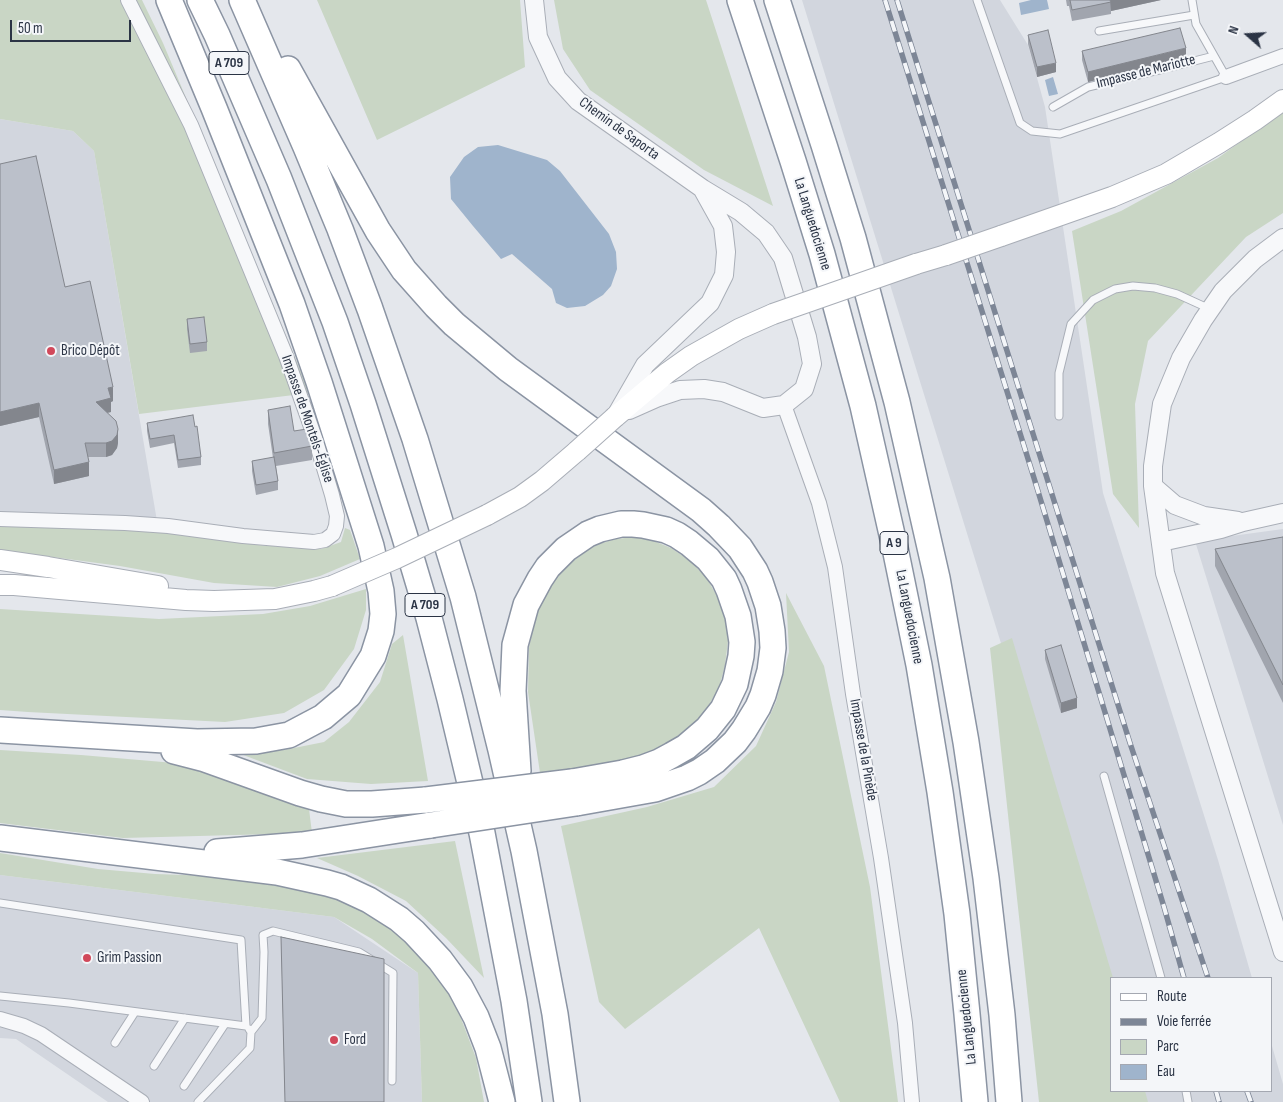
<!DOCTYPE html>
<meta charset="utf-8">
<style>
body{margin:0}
#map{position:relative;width:1283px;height:1102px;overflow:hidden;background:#e4e7ec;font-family:"Sofia Sans Condensed",sans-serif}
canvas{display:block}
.legend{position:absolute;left:1110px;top:977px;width:162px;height:115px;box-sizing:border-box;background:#f4f6f9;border:1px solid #a4a8b1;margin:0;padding:6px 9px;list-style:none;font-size:15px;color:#2b3445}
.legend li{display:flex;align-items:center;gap:10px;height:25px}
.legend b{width:25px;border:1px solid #a4a8b1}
.north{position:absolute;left:1223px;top:10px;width:50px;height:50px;-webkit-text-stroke:4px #f4f6f9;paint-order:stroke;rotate:289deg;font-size:14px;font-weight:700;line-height:20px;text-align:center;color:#2b3445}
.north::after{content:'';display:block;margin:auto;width:18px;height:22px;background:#2b3445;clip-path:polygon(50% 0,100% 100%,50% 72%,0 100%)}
.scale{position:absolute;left:10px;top:20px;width:121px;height:22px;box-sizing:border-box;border:2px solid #2b3445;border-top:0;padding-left:6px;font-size:15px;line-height:18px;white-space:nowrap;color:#2b3445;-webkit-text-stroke:4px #f4f6f9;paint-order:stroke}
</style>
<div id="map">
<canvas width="1283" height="1102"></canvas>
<ul class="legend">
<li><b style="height:6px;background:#fff"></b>Route</li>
<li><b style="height:6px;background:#7d8696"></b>Voie ferrée</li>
<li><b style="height:14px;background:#c9d6c5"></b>Parc</li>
<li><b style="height:14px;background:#9fb4cc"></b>Eau</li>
</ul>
<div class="north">N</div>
<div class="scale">50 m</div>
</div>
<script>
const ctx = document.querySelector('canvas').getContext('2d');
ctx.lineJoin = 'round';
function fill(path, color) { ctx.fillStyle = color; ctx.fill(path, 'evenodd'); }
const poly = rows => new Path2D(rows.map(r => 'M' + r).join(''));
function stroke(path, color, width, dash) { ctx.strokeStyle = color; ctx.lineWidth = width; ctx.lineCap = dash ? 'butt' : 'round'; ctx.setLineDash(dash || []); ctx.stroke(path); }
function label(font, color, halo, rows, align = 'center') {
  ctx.font = font + ' "Sofia Sans Condensed",sans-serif'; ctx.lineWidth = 4; ctx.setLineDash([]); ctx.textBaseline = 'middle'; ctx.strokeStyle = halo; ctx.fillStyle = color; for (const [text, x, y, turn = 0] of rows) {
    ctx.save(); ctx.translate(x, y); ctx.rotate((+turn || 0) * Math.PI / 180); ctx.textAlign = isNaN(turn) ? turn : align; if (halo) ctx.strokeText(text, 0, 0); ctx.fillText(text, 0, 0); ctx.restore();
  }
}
fill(poly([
 [802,0,1000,0,1028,45,1045,107,1103,493,1218,860,1252,978,1112,978,1112,1002],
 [0,119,73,131,94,151,157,521,0,512],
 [1283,529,1283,825,1195,541],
 [0,875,334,917,418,973,422,1102,108,1102,16,1039,0,1038],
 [1272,1046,1283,1084,1283,1102,1143,1102,1139,1091,1272,1091]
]), '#d2d6de');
fill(poly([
 [0,0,142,0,163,43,310,393,139,414,94,151,73,131,0,119],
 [317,0,520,0,525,67,377,140],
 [554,0,706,0,773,206,704,170,590,90,563,49],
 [1283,111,1283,213,1246,237,1148,341,1135,404,1139,528,1113,494,1072,231,1121,211,1218,158],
 [0,525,116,528,208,536,257,545,321,549,341,542,345,528,350,530,360,559,320,576,277,587,214,583,120,566,0,550],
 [635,537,649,539,671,548,689,560,706,577,717,596,725,617,728,641,725,665,719,688,706,710,693,724,659,751,627,763,540,773,528,692,529,648,534,621,542,601,551,584,568,565,589,549,599,544,615,539],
 [366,589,366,610,354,649,324,690,284,713,225,722,28,712,0,710,0,609,159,619,263,614,310,606],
 [786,593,824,666,870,887,898,1102,840,1102,759,928,625,1029,599,1002,561,826,647,807,714,787,756,746,776,702,789,652],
 [403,635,428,781,371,784,307,779,238,753,284,750,324,742,349,722,380,682,392,644],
 [1012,638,1113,978,1112,978,1112,1091,1145,1091,1148,1102,1039,1102,990,648],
 [0,750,81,755,198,765,309,809,312,833,123,838,0,823],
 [455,841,484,978,446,938,406,901,358,876,317,858],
 [0,853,98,869,155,874,243,877,316,891,355,904,394,932,425,960,446,986,459,1013,476,1058,484,1102,422,1102,418,973,372,939,334,917,0,875]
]), '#c9d6c5');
fill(poly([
 [1031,0,1047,0,1049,9,1021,15,1019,3],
 [1053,77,1058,94,1049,96,1045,80],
 [498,145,547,160,560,171,609,234,616,252,617,269,611,286,603,295,585,306,567,308,556,303,552,289,512,254,501,259,473,226,451,199,450,177,464,157,478,147]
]), '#9fb4cc');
const service = poly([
 [977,0,1020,123,1032,131,1060,134,1226,77,1196,24,1192,0],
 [1099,31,1194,15],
 [1053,107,1088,87,1159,70,1214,56],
 [1059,416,1059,373,1071,324,1093,300,1115,289,1133,286,1155,288,1177,294,1210,309],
 [1104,776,1161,978],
 [0,903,241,940,246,1026,69,1003,0,996],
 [251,1032,262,1018,264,952,263,935,273,931,359,952,393,973,392,1081],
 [115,1043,135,1012],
 [154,1066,185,1018],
 [184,1086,225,1024],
 [1186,1091,1188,1102],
 [198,1102,250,1048,251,1032,249,1029]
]);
const minor = poly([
 [1226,77,1283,56],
 [784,405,819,503,835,567,853,694,881,858,905,1023,912,1102],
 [0,519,125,523,168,526,243,536,314,542,325,540,333,534,336,526,337,516,332,495,315,438,286,356,191,125,128,0],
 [0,1019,24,1026,41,1034,142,1102]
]);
const tertiary = poly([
 [534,0,538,37,557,78,578,101,703,189,741,212,766,233,783,258,807,337,812,364,804,389,784,405,763,408,723,392,704,389,680,390,656,398,629,410],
 [1283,238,1255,259,1223,291,1203,320,1181,358,1162,404,1153,466,1153,486,1165,573,1283,952],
 [618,412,645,365,710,303,724,275,726,252,723,226,703,190],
 [1153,486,1175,505,1204,516,1238,521],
 [1161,542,1221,529,1243,522,1283,513]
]);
const secondary = poly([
 [1001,236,1112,197,1166,174,1219,143,1255,120,1283,100],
 [916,264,946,255],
 [615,417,667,373,691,356,739,329,773,314],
 [487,515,520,497,542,481,577,451],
 [0,560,48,567,158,586],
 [0,585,14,585,186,600,214,601,275,599,314,591,332,586]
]);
const motorway = poly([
 [200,0,217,35,279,179,335,322,363,404,404,534,429,618,450,699,482,833,514,1001,529,1102],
 [242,0,306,147,340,229,370,309,415,439,463,597,501,750,524,851,555,1014,567,1102],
 [740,0,793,161,822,254,863,406,895,548,919,665,940,792,957,914,967,1014,975,1102],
 [777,0,824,145,853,238,897,402,937,578,966,742,986,878,1002,1015,1009,1102],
 [288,69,378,231,404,270,436,306,454,324,508,369,701,510,719,526,740,548,755,571,760,582,768,606,772,631,773,648,770,671,763,695,758,707,744,730,735,742,715,761,699,772,687,778,655,789,576,803],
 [0,730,197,742,256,741,289,735,323,717,349,695,373,656,381,631,383,614,381,591,371,546,319,382,292,304,214,108,169,0],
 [174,751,205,759,300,793,321,799,346,804,372,804,426,800],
 [518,771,513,691,515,645,526,605,540,579,548,567,566,549,588,534,600,529,621,524,633,524,643,525,666,530,677,535,689,543,708,559,724,579,729,590,738,616,742,642,741,656,735,684,723,709,707,729,686,747,672,755,659,762,643,768,623,773,572,782],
 [0,838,277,872,327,883,341,887,369,900,399,919,414,932,440,960,460,987,476,1017,488,1048,502,1102],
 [217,852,302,845,431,825]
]);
stroke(service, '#a9aeb7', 9);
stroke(minor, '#a9aeb7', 16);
stroke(tertiary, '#a9aeb7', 20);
stroke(secondary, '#a9aeb7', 22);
stroke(motorway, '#8b94a3', 28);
stroke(service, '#f7f8fa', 7);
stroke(minor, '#f7f8fa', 14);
stroke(tertiary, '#f7f8fa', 18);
stroke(secondary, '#fff', 20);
stroke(motorway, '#fff', 25);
const rail = poly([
 [885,0,1034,478,1164,907,1184,978],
 [897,0,1130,743,1208,978],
 [1216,1091,1219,1102],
 [1247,1091,1251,1102]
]);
stroke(rail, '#7d8696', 5.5);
stroke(rail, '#f4f6f9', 4, [11]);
const secondaryBridge = poly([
 [946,255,1001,236],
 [773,314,916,264],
 [577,451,615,417],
 [332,586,397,558,487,515]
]);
const motorwayBridge = poly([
 [426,800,572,782],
 [431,825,576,803]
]);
stroke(secondaryBridge, '#a9aeb7', 22, []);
stroke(motorwayBridge, '#8b94a3', 28, []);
stroke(secondaryBridge, '#fff', 20);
stroke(motorwayBridge, '#fff', 25);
fill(poly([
 [1066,0,1161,0,1111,11,1111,14,1072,21,1069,6,1067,6],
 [1028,35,1056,72,1037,77,1028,44],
 [1082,51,1186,58,1088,82,1082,60],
 [0,164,65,287,113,401,111,402,111,412,107,413,118,443,117,448,112,455,106,457,88,457,89,476,54,484,39,417,0,426],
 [187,319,207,342,207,351,190,353,187,329],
 [268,410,312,446,312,460,276,466,278,481,278,490,256,495,252,471,252,461,273,458,268,424],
 [147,423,195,427,201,457,201,465,178,468,174,443,150,448,147,431],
 [1283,537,1283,703,1215,566,1215,549],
 [1045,650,1077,708,1061,713,1045,659],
 [281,937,384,1102,285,1102]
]), '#a1a5ae');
fill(poly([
 [1110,0,1161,0,1111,11],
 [1186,48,1186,58,1088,82,1088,72],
 [1056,63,1056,72,1037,77,1037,67],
 [113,387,113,401,111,402,111,412,96,415,96,402,108,388],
 [39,403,39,417,0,426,0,412],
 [118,429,118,443,117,448,112,455,106,457,106,443],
 [89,462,89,476,54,484,54,470],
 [1077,698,1077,708,1061,713,1061,703]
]), '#83868d');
const building = poly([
 [1070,0,1110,0,1111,2,1072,10,1070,0],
 [1180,28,1186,48,1088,72,1082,51,1180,28],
 [1048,30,1056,63,1037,67,1028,35,1048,30],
 [36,156,65,287,90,281,113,387,108,388,111,398,96,402,116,421,118,429,117,435,112,441,106,443,85,443,89,462,54,470,39,403,0,412,0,164,36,156],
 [204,317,207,342,190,344,187,319,204,317],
 [290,406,294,431,307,429,312,446,274,453,268,410,290,406],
 [193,415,195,427,197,426,201,457,178,460,174,435,150,439,147,423,193,415],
 [274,457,278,481,256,485,252,461,274,457],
 [1283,537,1283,685,1215,549,1283,537],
 [1061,645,1077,698,1061,703,1045,650,1061,645],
 [281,937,384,959,384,1102,285,1102,281,937]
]);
fill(building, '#bbc0ca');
stroke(building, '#83868d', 1);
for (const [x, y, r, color] of [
 [51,351,5,"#d1495b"],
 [87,958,5,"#d1495b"],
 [334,1040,5,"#d1495b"]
]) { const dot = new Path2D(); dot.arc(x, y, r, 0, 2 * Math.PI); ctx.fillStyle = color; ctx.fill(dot); stroke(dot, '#f4f6f9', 2); }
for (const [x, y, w] of [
 [229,63,40],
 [894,543,28],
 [425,605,40]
]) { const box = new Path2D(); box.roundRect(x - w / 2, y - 11.5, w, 23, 4); ctx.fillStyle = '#f4f6f9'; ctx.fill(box); stroke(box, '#2b3445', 1); }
label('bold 14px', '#2b3445', null, [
 ["A 709",229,63],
 ["A 9",894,543],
 ["A 709",425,605]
]);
label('15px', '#2b3445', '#f4f6f9', [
 ["Impasse de Mariotte",1146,72,-14],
 ["Chemin de Saporta",619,129,36],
 ["La Languedocienne",812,224,73],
 ["Impasse de Montels-Église",307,419,71],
 ["La Languedocienne",909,617,79],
 ["Impasse de la Pinède",863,750,80],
 ["La Languedocienne",967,1017,-96]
]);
label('15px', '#2b3445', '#f4f6f9', [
 ["Brico Dépôt",61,351],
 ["Grim Passion",97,958],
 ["Ford",344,1040]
], 'left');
</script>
